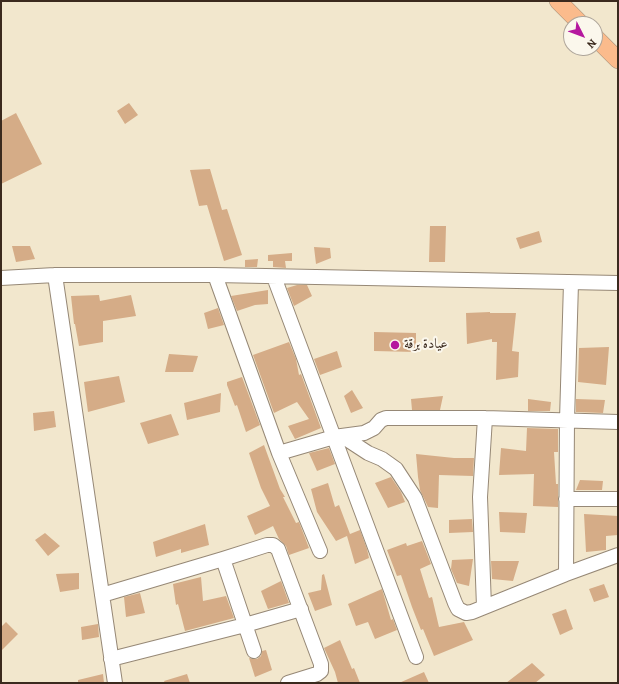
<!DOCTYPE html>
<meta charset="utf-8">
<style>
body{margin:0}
#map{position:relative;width:619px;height:684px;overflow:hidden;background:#f2e7cd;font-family:Alegreya,serif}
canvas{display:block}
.frame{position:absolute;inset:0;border:2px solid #3b2a1e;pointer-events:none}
.north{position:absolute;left:563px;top:16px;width:40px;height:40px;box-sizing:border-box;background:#fbf7ec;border:1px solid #aea59a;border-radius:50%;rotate:132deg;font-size:11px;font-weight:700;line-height:16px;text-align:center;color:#3b2a1e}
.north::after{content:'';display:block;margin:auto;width:14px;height:18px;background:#b5179e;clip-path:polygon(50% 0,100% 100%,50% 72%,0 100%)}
</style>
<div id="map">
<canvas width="619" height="684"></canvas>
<div class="frame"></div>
<div class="north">N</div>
</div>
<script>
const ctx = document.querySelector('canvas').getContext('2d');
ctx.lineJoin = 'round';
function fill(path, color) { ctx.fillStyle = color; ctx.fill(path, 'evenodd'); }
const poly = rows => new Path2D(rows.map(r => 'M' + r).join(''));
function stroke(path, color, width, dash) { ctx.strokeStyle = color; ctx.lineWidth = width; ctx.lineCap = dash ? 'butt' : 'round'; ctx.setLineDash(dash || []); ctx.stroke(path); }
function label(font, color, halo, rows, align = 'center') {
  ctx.font = font + ' Alegreya,Amiri,serif'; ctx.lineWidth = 4; ctx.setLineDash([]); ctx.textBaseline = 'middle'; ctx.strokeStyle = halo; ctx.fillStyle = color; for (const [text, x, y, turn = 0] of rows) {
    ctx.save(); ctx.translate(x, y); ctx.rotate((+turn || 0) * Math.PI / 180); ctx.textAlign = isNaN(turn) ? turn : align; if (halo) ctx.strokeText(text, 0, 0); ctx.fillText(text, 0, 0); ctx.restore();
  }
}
fill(poly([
 [129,103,138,115,125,124,117,111],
 [16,113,42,164,1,184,1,121],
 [210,169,222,210,227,209,242,255,224,261,207,205,199,206,190,170],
 [430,226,446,226,445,262,429,262],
 [539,231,542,242,520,249,516,238],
 [12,246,30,246,35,259,16,262],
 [314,247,330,248,331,258,316,264],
 [292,253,292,261,285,261,286,268,273,267,273,261,268,261,268,255],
 [258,259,257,267,245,267,245,260],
 [297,285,307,285,312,296,294,306,287,288],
 [268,290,268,304,255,305,237,311,231,296],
 [99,295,100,301,131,295,136,316,103,321,103,342,79,346,75,324,74,324,71,296],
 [218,308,224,325,208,329,204,313],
 [490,312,490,313,516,313,512,351,519,352,518,377,496,380,497,342,492,342,492,339,467,344,466,313],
 [374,332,416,333,416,352,374,351],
 [289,342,296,359,299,375,301,374,321,428,295,439,288,426,309,419,297,402,274,413,253,355],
 [609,347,606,385,578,382,579,348],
 [337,351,342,367,320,375,314,359],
 [169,354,198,356,193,372,165,372],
 [119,376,125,402,88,412,84,382],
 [242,377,260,425,246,432,237,405,235,406,227,385,227,382],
 [352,390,363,408,351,413,344,396],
 [221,393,220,412,187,420,184,403],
 [443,396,440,410,412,410,411,399],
 [528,399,551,402,550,411,528,411],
 [576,399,605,400,603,413,576,412],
 [54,411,56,427,34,431,33,413],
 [171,414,179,435,148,444,140,423],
 [527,428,558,429,558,452,554,452,556,484,558,484,558,507,533,506,534,474,499,475,501,448,526,451],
 [264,445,280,489,285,497,283,497,296,523,299,522,309,548,289,555,286,546,279,539,273,526,255,535,247,516,270,506,261,488,249,453],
 [329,448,335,464,317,471,309,453],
 [416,454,454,458,474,458,473,476,439,475,438,508,428,507,420,490,418,477],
 [391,477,401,492,405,502,388,508,375,483],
 [580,480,603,481,602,490,576,490],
 [328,483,335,507,339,505,350,534,360,530,367,549,369,558,355,564,347,536,336,541,317,512,311,489],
 [499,512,527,513,525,533,500,532],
 [584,514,618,516,618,535,606,536,606,550,586,552],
 [472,519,473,532,449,533,449,520],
 [205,524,209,545,181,553,181,549,156,557,153,542],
 [45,533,60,546,48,556,35,540],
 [422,541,431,564,420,569,429,598,432,597,439,627,464,622,473,640,434,656,423,629,421,630,412,607,401,575,397,576,387,550,406,543,407,546],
 [473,559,469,586,457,583,451,569,452,560],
 [491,561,519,561,513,581,492,579],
 [79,573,79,589,60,592,56,574],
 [324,574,332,605,315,611,308,593,321,590,322,575],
 [201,577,203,601,226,596,234,618,185,631,178,604,176,605,173,584],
 [281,581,289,603,268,609,261,591],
 [604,584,609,597,594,602,589,589],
 [382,589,391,620,393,619,397,630,375,639,368,622,356,626,348,604],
 [140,593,145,613,126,617,124,597],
 [566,609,573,629,560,635,552,614],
 [6,622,18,634,1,651,1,627],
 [98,624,99,637,82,640,81,627],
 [340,640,352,669,354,668,360,683,338,683,335,672,324,648],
 [266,650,272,670,255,677,249,658,253,659,257,659,261,656,262,651],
 [532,663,545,675,535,683,506,683],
 [424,672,429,683,399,683],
 [103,674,104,683,78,683,78,680],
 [187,674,190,683,165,683,164,681]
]), '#d5ac87');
const minor = poly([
 [55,275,115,683],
 [215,275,279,453,320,551],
 [274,277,416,657],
 [1,278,55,275,215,275,618,283],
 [342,436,368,453,382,459,396,469,415,498,455,603,458,609,466,613,472,612,566,574,618,555],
 [279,453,334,437,364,433,374,428,381,420,386,418,485,418,618,422],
 [566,499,618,499],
 [223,559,254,651],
 [566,574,567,420,571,283],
 [102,595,223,559,267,545,273,545,278,549,321,664,321,671,317,674,288,683],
 [484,607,480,497,485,418],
 [111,659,245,625,301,609]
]);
const major = poly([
 [558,1,581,24],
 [595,37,618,60]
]);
stroke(minor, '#968876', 16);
stroke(major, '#968876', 18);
stroke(minor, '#fff', 14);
stroke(major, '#fbbb8c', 17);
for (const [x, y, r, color] of [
 [395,345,5,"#b5179e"]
]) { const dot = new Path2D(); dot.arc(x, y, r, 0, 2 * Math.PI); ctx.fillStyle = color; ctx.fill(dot); stroke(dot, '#fbf7ec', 1.5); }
label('14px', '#3b2a1e', '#fbf7ec', [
 ["عيادة برقة",404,345]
], 'left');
</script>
